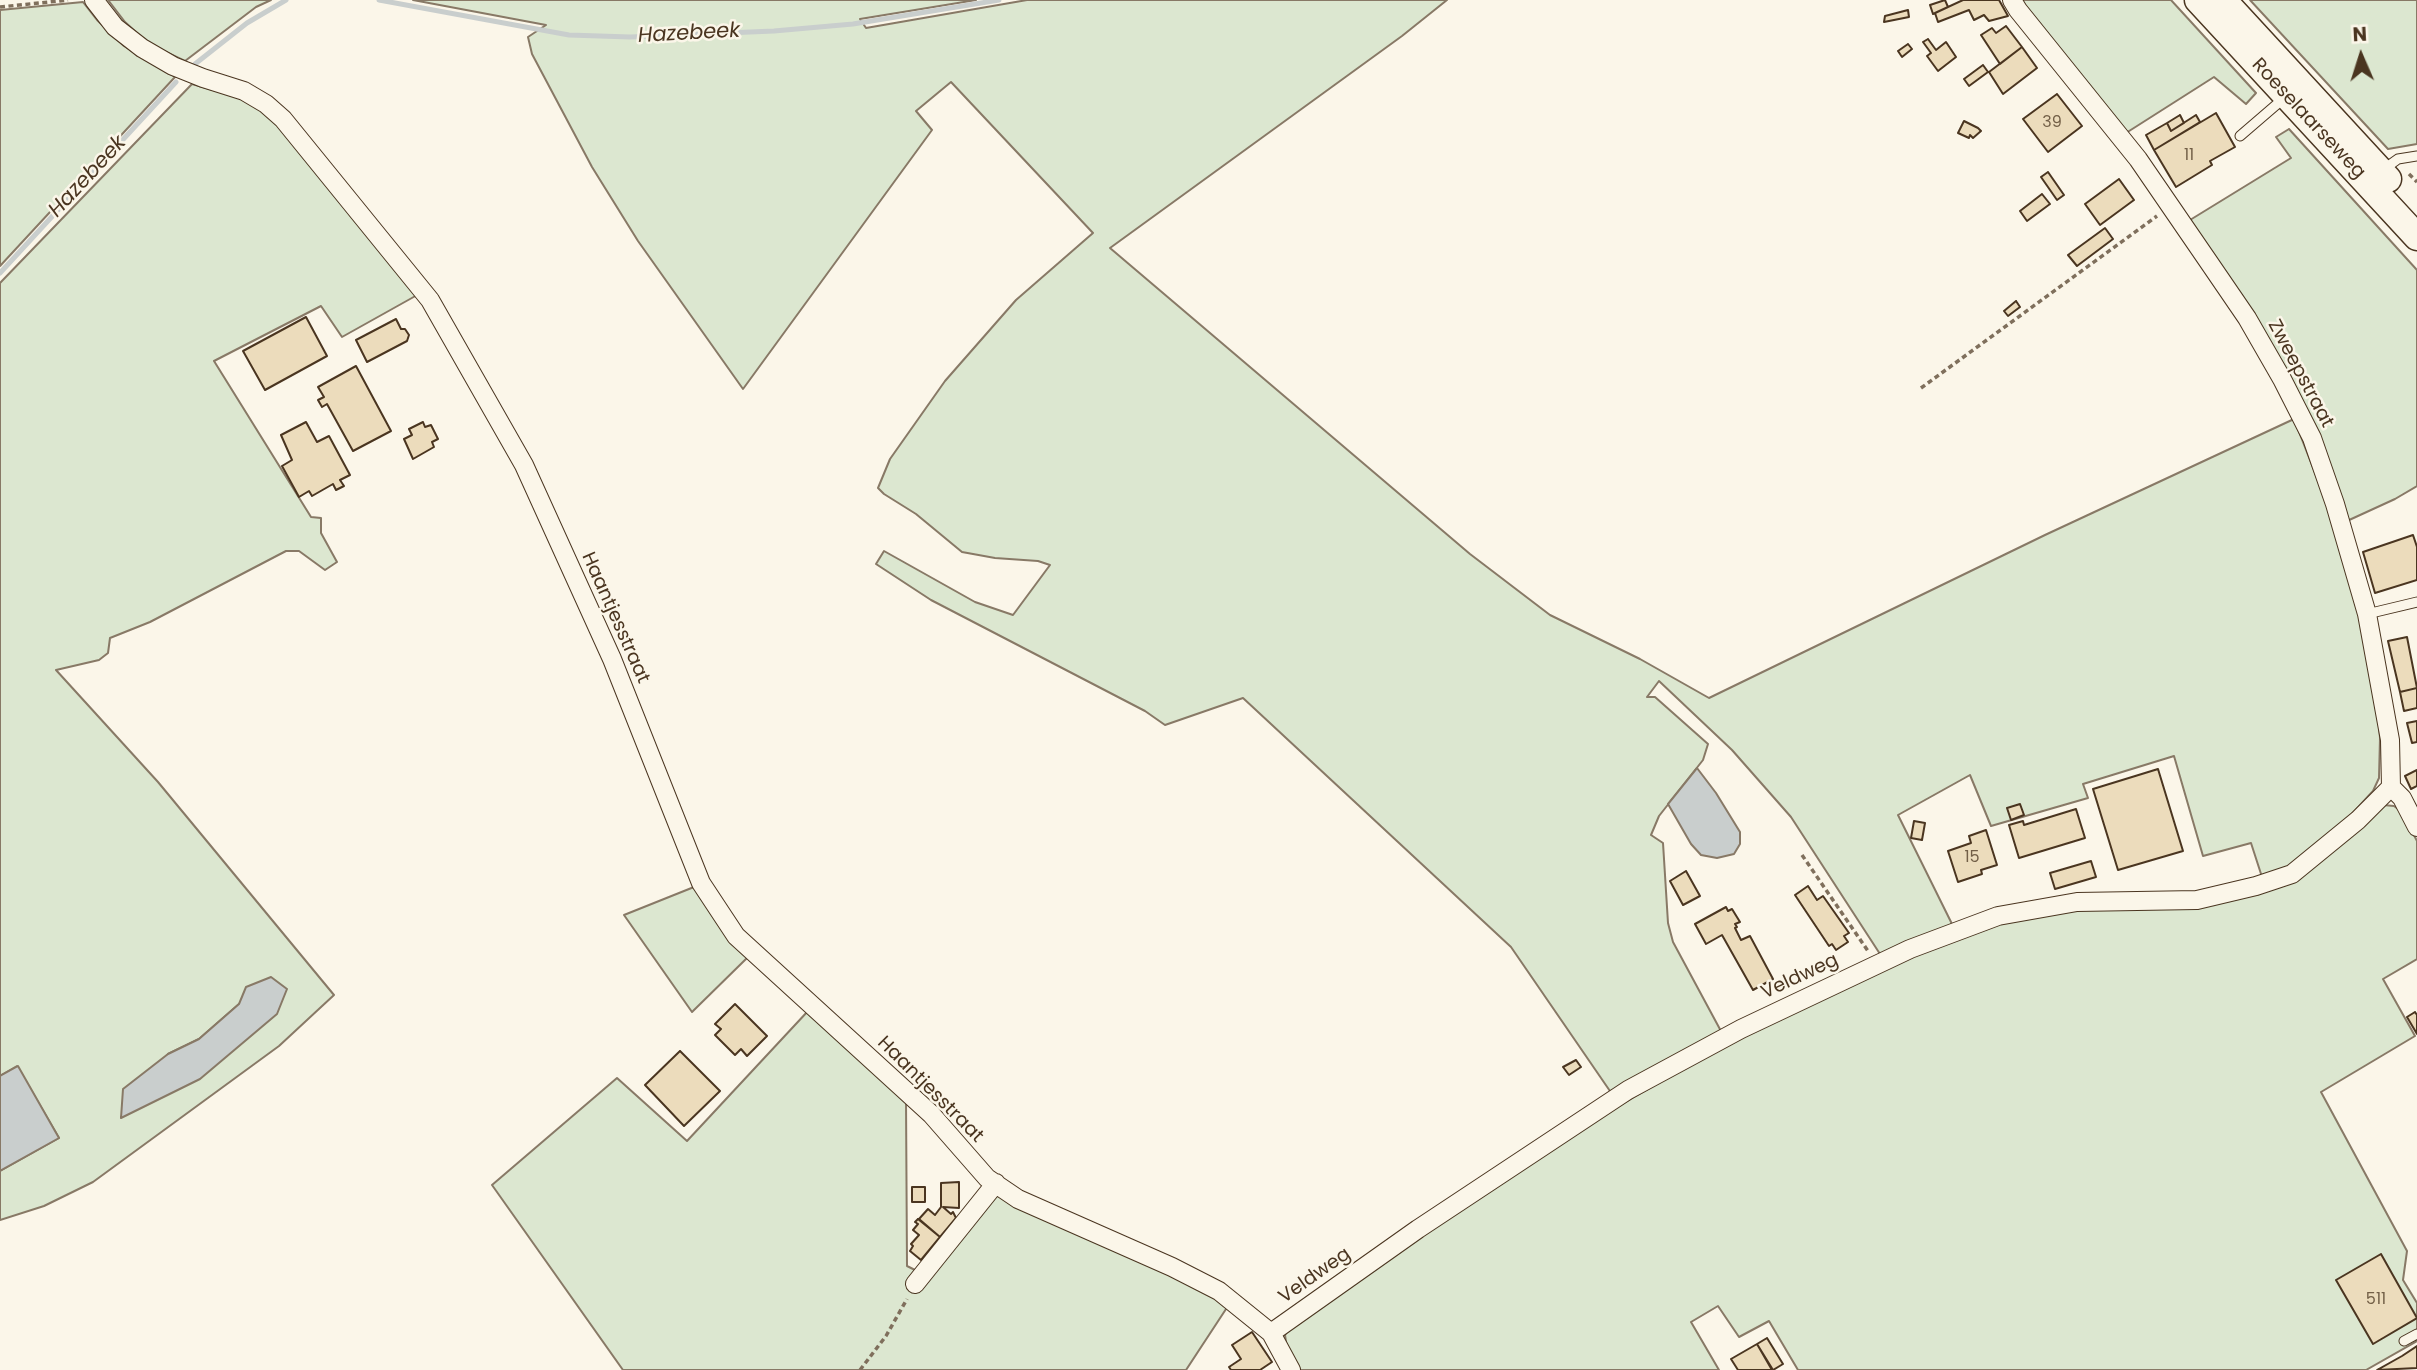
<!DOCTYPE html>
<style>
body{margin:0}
#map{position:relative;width:2417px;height:1370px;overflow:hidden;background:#fbf6e9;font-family:Poppins,sans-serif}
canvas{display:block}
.north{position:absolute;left:2326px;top:21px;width:70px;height:70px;-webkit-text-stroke:5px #fbf6e9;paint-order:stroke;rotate:357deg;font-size:19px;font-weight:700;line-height:28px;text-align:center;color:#4a3520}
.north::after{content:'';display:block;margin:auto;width:24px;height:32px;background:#4a3520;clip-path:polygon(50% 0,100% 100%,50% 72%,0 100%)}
</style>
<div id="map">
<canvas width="2417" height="1370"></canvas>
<div class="north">N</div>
</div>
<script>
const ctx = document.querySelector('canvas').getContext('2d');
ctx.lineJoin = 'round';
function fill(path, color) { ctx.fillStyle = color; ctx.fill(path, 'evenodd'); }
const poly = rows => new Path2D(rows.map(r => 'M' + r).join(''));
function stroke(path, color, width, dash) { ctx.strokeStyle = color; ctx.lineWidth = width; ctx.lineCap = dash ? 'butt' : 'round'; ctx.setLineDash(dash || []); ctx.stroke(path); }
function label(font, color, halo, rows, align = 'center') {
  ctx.font = font + ' Poppins,sans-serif'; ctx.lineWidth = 5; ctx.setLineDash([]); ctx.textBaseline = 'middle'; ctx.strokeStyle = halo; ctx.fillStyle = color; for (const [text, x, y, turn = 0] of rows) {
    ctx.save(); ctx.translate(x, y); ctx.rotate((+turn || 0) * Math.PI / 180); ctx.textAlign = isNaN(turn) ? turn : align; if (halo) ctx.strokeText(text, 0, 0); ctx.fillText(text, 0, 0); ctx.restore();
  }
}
const green = poly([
 [108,0,271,0,256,7,185,61,149,44,125,22,108,0],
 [413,0,976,0,860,19,866,28,1027,0,1447,0,1402,36,1110,248,1470,554,1550,615,1640,659,1709,698,2045,535,2294,419,2331,514,2362,620,2376,688,2380,738,2379,778,2373,791,2350,816,2284,870,2262,877,2251,843,2203,856,2174,756,2083,784,2088,798,1991,826,1970,775,1898,815,1953,926,1880,954,1791,817,1732,750,1659,681,1647,697,1655,697,1708,744,1703,760,1659,816,1651,835,1663,843,1668,923,1673,942,1722,1033,1612,1094,1511,947,1243,698,1165,725,1145,711,931,600,876,564,884,551,975,602,1013,615,1050,565,1038,561,995,558,962,552,916,514,884,494,878,488,890,459,945,381,1016,300,1093,233,951,82,916,111,932,130,743,389,638,241,592,167,532,54,528,37,546,25,413,0],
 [2021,0,2171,0,2256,93,2246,104,2214,77,2126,133,2021,0],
 [2250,0,2417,0,2417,144,2388,149,2250,0],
 [83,2,97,20,124,46,175,77,0,266,0,10,83,2],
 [192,84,252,101,276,118,419,294,342,337,321,306,214,361,311,517,321,518,321,533,337,562,325,570,299,551,286,551,150,622,110,638,108,653,99,660,56,670,158,782,334,995,279,1046,93,1182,44,1206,0,1220,0,1171,59,1138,17,1066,0,1076,0,283,192,84],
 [239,1004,121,1117,168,1054,199,1039,239,1004],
 [2289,129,2417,270,2417,486,2395,499,2347,521,2190,220,2291,158,2276,137,2289,129],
 [2383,805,2394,806,2402,812,2417,841,2417,959,2383,979,2415,1036,2321,1092,2407,1251,2403,1280,2417,1303,2417,1341,2366,1370,1798,1370,1769,1321,1739,1337,1718,1306,1691,1322,1719,1370,1300,1370,1287,1349,1285,1335,1291,1324,1574,1132,1698,1060,1886,966,2027,914,2245,896,2383,805],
 [699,885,718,921,747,958,692,1012,624,915,699,885],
 [808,1011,906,1100,907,1266,927,1276,996,1193,1212,1295,1228,1306,1186,1370,623,1370,492,1185,617,1078,687,1141,808,1011]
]);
fill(green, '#dce7d0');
stroke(green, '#887966', 2);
const water = poly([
 [1697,768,1716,793,1740,832,1740,844,1734,854,1717,858,1701,855,1691,844,1668,804,1697,768],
 [271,977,287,989,277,1014,200,1079,121,1118,123,1089,168,1054,199,1039,239,1004,246,987,271,977],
 [18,1066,59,1138,0,1171,0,1076,18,1066]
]);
fill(water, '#c9cecd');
stroke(water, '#887966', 2);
stroke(poly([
 [379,0,569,35,630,37,774,31,853,24,999,0],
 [195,64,247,23,286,0],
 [0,273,176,82]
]), '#c9cecd', 5);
const building = poly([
 [1945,0,1948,7,1933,14,1930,5,1945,0],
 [1963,0,1999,0,2008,16,1989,21,1984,15,1974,20,1969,10,1938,22,1935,13,1963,0],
 [1908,10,1909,17,1884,22,1885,16,1908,10],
 [2006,26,2022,47,2000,64,1981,35,1992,28,1996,33,2006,26],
 [1928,39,1936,50,1946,42,1956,57,1938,71,1927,56,1931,53,1923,42,1928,39],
 [1908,44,1912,49,1902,57,1898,51,1908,44],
 [2022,47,2037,68,2003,94,1989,72,2022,47],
 [1983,65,1988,72,1969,86,1964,79,1983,65],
 [2057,94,2082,126,2048,152,2023,119,2057,94],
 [2216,113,2235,147,2210,161,2212,165,2176,187,2154,150,2216,113],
 [2180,115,2184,123,2171,131,2167,123,2180,115],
 [2196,115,2200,122,2154,150,2146,135,2167,123,2171,131,2196,115],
 [1964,121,1978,128,1981,131,1973,138,1970,135,1969,138,1958,133,1964,121],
 [2048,172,2064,195,2057,200,2041,177,2048,172],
 [2119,179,2134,200,2100,225,2085,204,2119,179],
 [2042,194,2050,204,2027,221,2020,211,2042,194],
 [2105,228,2113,239,2077,266,2068,255,2105,228],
 [2016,301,2020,307,2008,316,2004,311,2016,301],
 [306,317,327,356,265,390,243,351,306,317],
 [396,319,401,329,405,329,409,335,407,341,367,362,356,340,396,319],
 [356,366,391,431,353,451,327,404,322,407,318,400,324,397,318,387,356,366],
 [306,422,317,442,329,436,350,475,340,480,344,486,336,490,333,484,312,496,309,491,299,497,282,466,292,460,281,435,306,422],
 [423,422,425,427,431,425,438,439,432,442,434,447,413,459,404,439,412,435,409,429,423,422],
 [2413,535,2417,547,2417,580,2375,593,2363,552,2413,535],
 [2407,637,2417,688,2400,692,2388,641,2407,637],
 [2417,688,2417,708,2404,711,2400,692,2417,688],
 [2417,721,2417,742,2412,743,2407,723,2417,721],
 [2158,769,2183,851,2118,870,2093,789,2158,769],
 [2417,770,2417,786,2411,789,2405,776,2417,770],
 [2020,804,2024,815,2011,820,2007,808,2020,804],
 [2076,809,2085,838,2019,858,2009,825,2023,821,2024,825,2076,809],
 [1914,821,1925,823,1922,840,1911,838,1914,821],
 [1986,830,1997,865,1981,870,1982,874,1958,882,1948,851,1971,843,1969,836,1986,830],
 [2091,861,2096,877,2055,889,2050,873,2091,861],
 [1686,871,1700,896,1683,905,1670,881,1686,871],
 [1808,886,1817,900,1823,896,1849,933,1844,936,1848,942,1836,950,1832,944,1829,946,1795,895,1808,886],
 [1726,907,1728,911,1732,909,1740,922,1735,924,1737,927,1735,928,1741,940,1750,936,1773,979,1753,990,1722,935,1706,944,1695,924,1726,907],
 [735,1004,767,1036,747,1056,741,1049,735,1055,715,1035,721,1029,715,1024,735,1004],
 [2415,1012,2417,1015,2417,1034,2407,1017,2415,1012],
 [680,1051,720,1091,684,1126,645,1085,680,1051],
 [1576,1060,1581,1067,1569,1075,1563,1067,1576,1060],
 [959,1182,959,1208,943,1207,951,1214,953,1212,956,1218,940,1237,919,1219,928,1209,935,1215,941,1207,941,1183,959,1182],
 [912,1187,925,1187,925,1202,912,1202,912,1187],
 [918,1219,940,1237,921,1260,910,1251,913,1246,911,1244,919,1235,913,1230,918,1224,915,1222,918,1219],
 [2381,1254,2417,1318,2373,1344,2336,1280,2381,1254],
 [1252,1332,1272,1362,1260,1370,1231,1370,1229,1367,1241,1359,1232,1345,1252,1332],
 [1767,1338,1783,1364,1773,1370,1757,1344,1767,1338],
 [1757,1344,1772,1370,1738,1370,1731,1359,1757,1344],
 [2417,1346,2417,1368,2377,1370,2402,1356,2417,1346]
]);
fill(building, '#ecdcbc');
stroke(building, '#4a3520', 2);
const service = poly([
 [2240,136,2283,99],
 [2384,169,2398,159,2417,156],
 [2367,614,2417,602],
 [2404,1341,2417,1334]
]);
const minor = poly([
 [94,0,115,27,142,48,173,66,203,78,244,91,266,104,283,119,430,300,524,465,612,659,701,883,736,936,931,1114,987,1178,1018,1199,1172,1267,1219,1291,1271,1333,1291,1370],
 [2012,0,2018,10,2138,159,2208,261,2247,318,2282,379,2312,438,2335,504,2367,614,2390,740,2391,787,2402,798,2417,827],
 [915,1284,996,1183],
 [1271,1333,1418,1229,1628,1090,1741,1029,1910,949,1998,916,2077,902,2197,900,2256,886,2292,874,2358,820,2391,787]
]);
const primary = poly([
 [2198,0,2417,237],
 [2223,0,2388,179]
]);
stroke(service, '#4a3520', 11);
stroke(minor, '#4a3520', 20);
stroke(primary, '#4a3520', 29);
stroke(poly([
 [0,7,68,0],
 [2409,174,2417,182],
 [1921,388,2157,216],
 [1802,855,1868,951],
 [860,1370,886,1336,907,1299]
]), '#7f6f5c', 3.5, [5, 3.5]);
stroke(service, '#fbf6e9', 9);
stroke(minor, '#fbf6e9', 18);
stroke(primary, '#fbf6e9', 26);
label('16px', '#725f47', null, [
 ["39",2052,123],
 ["11",2189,156],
 ["15",1972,858],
 ["511",2376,1300]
]);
label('19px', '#4a3520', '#fbf6e9', [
 ["Roeselaarseweg",2308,119,47],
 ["Zweepstraat",2300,374,62],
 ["Haantjesstraat",615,618,66],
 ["Veldweg",1800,977,-25],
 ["Haantjesstraat",930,1090,45],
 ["Veldweg",1315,1276,-35]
]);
label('italic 21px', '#4a3520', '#fbf6e9', [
 ["Hazebeek",689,34,-3],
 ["Hazebeek",88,177,-47]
]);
</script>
